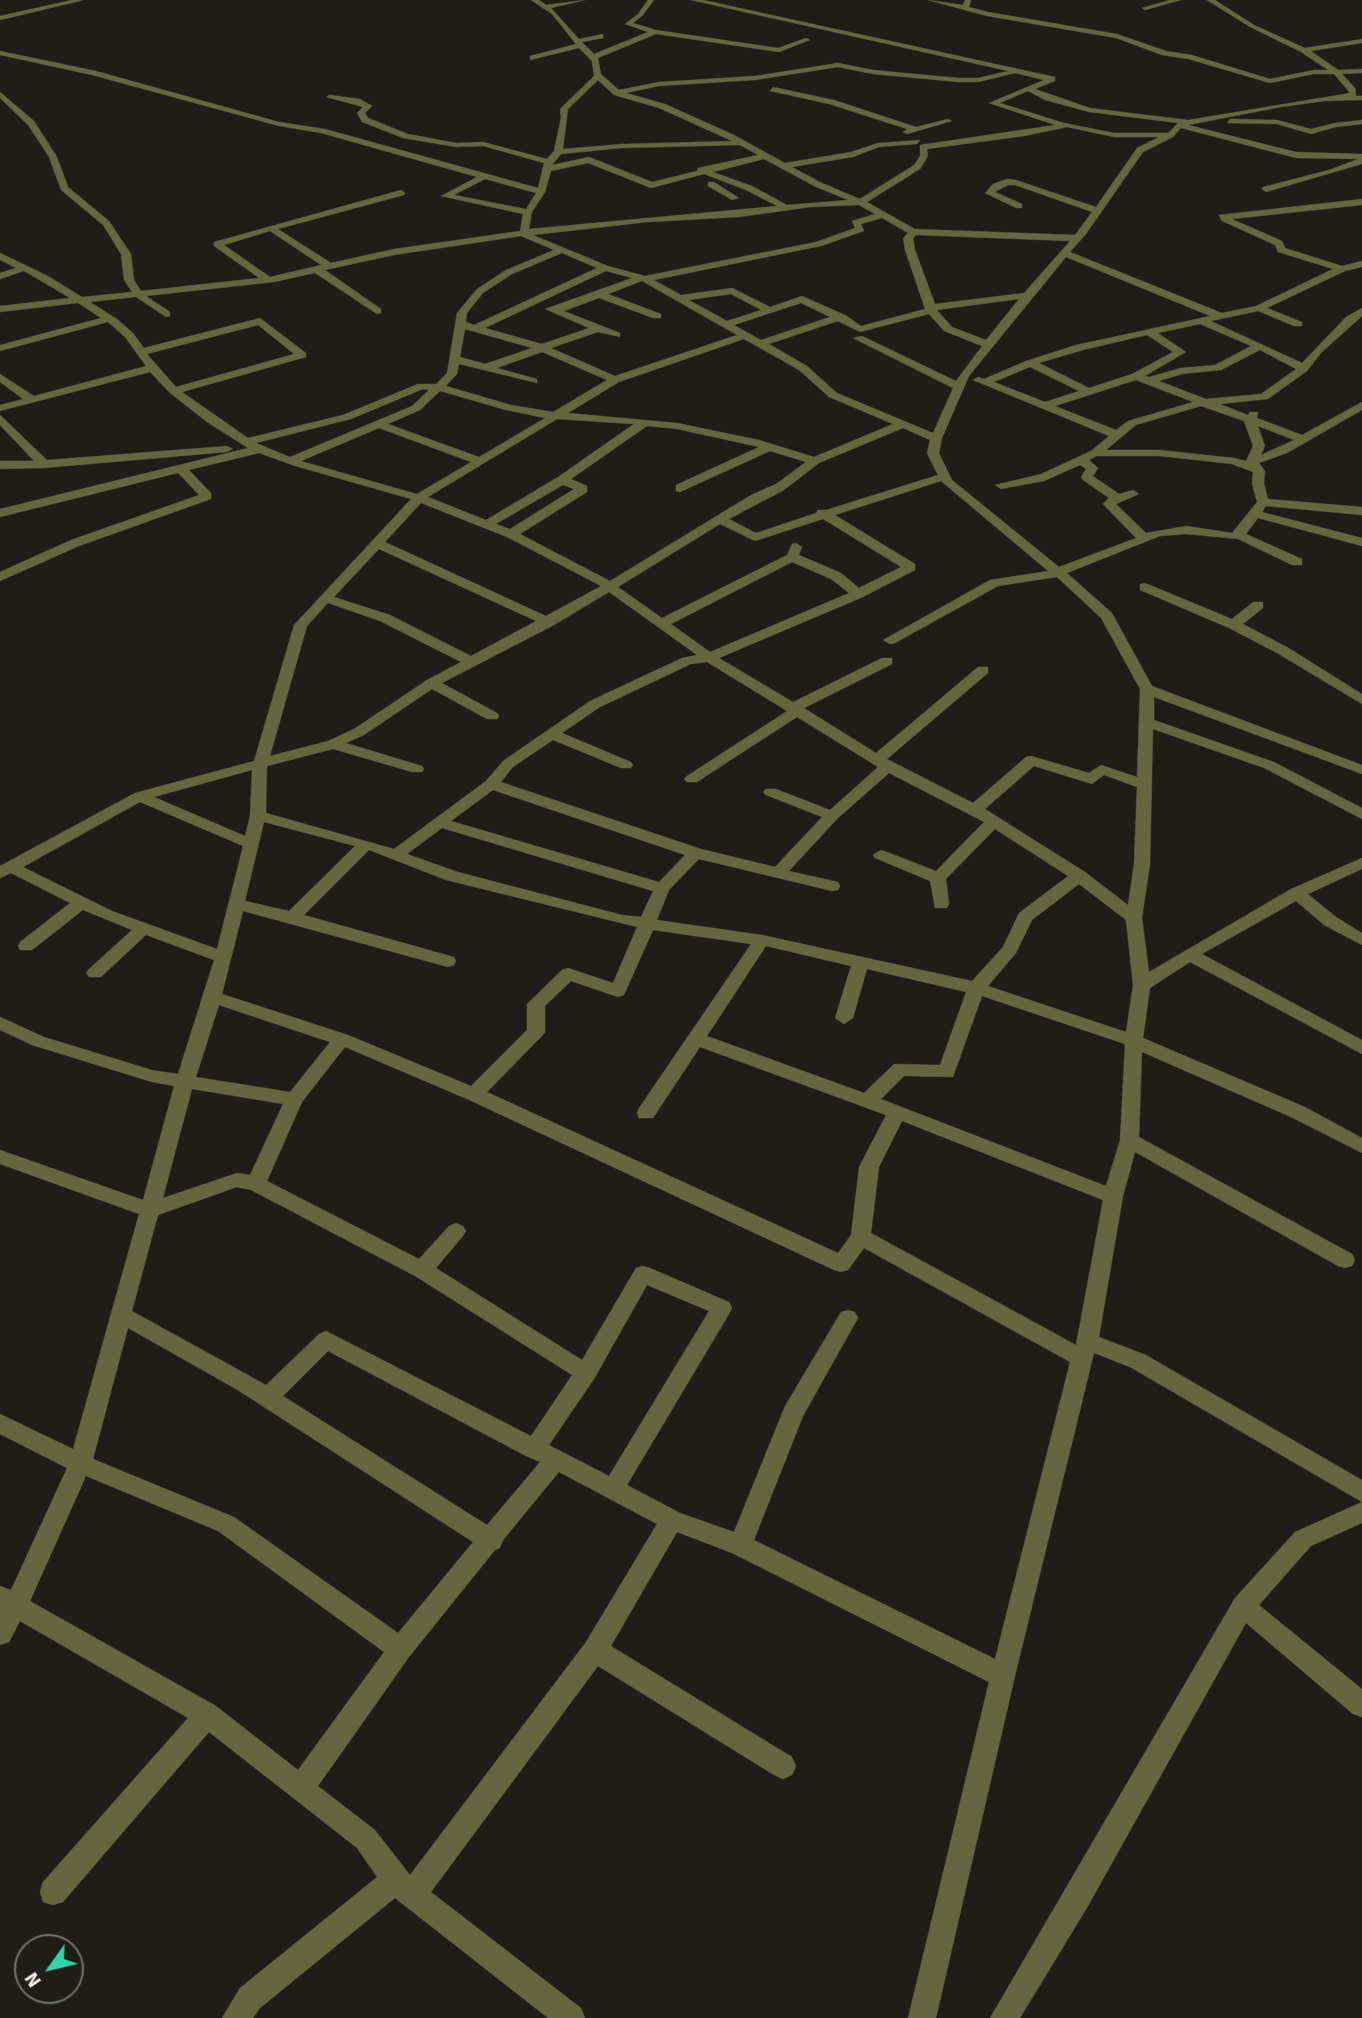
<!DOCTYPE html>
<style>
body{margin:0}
#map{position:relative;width:1362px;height:2018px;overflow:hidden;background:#1e1d17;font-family:Signika,sans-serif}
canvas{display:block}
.north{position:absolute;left:14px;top:1934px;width:70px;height:70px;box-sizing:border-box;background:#1e1d17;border:2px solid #72716c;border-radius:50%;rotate:236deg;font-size:19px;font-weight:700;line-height:28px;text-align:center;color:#f0efeb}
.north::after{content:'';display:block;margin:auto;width:24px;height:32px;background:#37d4a6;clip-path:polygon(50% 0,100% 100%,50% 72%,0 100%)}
</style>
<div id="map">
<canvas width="1362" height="2018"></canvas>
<div class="north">N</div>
</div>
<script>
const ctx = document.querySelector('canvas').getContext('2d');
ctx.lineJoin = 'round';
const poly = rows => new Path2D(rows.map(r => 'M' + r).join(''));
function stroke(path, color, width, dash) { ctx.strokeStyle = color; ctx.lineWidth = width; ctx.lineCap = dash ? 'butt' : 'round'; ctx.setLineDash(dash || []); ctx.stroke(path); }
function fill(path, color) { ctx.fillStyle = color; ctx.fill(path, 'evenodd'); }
const minor = poly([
 [72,0,84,0,0,20,0,16,72,0],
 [531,0,539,0,546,5,585,0,551,8,579,39,603,34,603,38,582,42,594,54,648,32,625,24,638,14,648,0,654,0,642,16,633,23,656,30,778,48,806,38,810,40,779,52,656,34,598,58,601,74,619,90,659,82,755,76,838,63,873,70,958,78,978,78,1008,71,691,0,703,0,1055,77,1055,81,1035,89,1090,108,1188,120,1350,93,1334,74,1314,74,1270,83,1188,59,1162,55,1116,38,987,16,928,0,963,5,965,0,971,0,969,7,988,12,1117,34,1166,51,1192,55,1270,79,1314,70,1328,70,1301,52,1250,27,1207,0,1215,0,1254,25,1305,48,1362,39,1362,43,1311,51,1338,70,1362,69,1362,73,1342,74,1355,88,1356,96,1362,96,1362,100,1325,101,1281,107,1188,125,1296,152,1362,154,1362,164,1266,192,1262,189,1263,187,1329,170,1358,159,1296,158,1181,128,1173,137,1143,152,1086,234,1070,252,1222,313,1256,306,1333,269,1278,252,1275,245,1222,221,1219,215,1362,199,1362,205,1232,219,1282,241,1285,248,1342,266,1362,261,1362,267,1345,271,1267,308,1302,322,1302,326,1294,326,1258,311,1211,321,1302,363,1346,317,1362,308,1362,316,1321,353,1307,371,1268,399,1220,404,1248,415,1250,412,1258,412,1257,418,1302,435,1362,402,1362,410,1287,453,1259,463,1265,471,1264,483,1268,499,1362,507,1362,515,1266,506,1262,512,1362,538,1362,546,1258,518,1246,534,1302,559,1302,565,1292,565,1238,539,1186,534,1160,536,1067,573,1112,613,1152,686,1362,765,1362,774,1154,697,1154,720,1274,762,1362,808,1362,819,1264,768,1153,729,1150,864,1142,918,1149,972,1291,889,1362,858,1362,869,1308,894,1336,917,1362,933,1362,945,1324,925,1296,901,1202,954,1362,1040,1362,1054,1190,962,1150,988,1143,1038,1305,1107,1362,1138,1362,1153,1291,1117,1142,1052,1139,1137,1352,1254,1355,1260,1352,1266,1345,1268,1338,1266,1135,1152,1123,1196,1099,1337,1146,1355,1362,1480,1362,1523,1311,1546,1259,1605,1362,1689,1362,1717,1353,1714,1246,1623,1088,1906,1020,2018,990,2018,1235,1598,1295,1532,1362,1502,1130,1367,1094,1353,1015,1676,936,2018,908,2018,989,1682,732,1553,677,1532,611,1646,792,1757,796,1766,792,1775,783,1779,774,1775,598,1666,431,1892,581,2008,585,2018,548,2018,395,1898,260,2008,253,2018,222,2018,240,1988,377,1877,357,1848,209,1732,63,1902,53,1905,43,1902,40,1892,43,1882,188,1718,20,1621,9,1642,0,1645,0,1586,11,1590,67,1468,0,1434,0,1414,73,1449,139,1214,0,1164,0,1150,143,1200,174,1086,152,1082,32,1045,0,1030,0,1017,44,1037,152,1070,178,1074,214,960,146,935,101,977,89,977,86,973,89,969,132,930,83,910,32,950,20,950,18,946,20,942,70,903,11,873,0,878,0,866,135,793,254,761,294,625,411,499,295,466,259,453,189,470,211,493,211,499,79,546,0,581,0,572,71,540,199,495,178,473,0,517,0,509,248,448,207,422,170,393,150,372,0,411,0,405,23,399,0,382,0,374,34,396,146,366,125,337,108,322,0,351,0,345,101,318,78,303,0,312,0,306,70,298,24,271,0,279,0,273,16,268,0,260,0,253,48,276,82,297,132,292,124,280,121,254,103,225,61,190,49,157,28,125,0,98,0,92,34,121,57,157,68,187,109,221,131,254,134,280,141,291,259,278,214,246,214,242,401,190,405,193,404,195,278,229,331,263,394,249,520,231,523,214,441,196,477,177,321,133,279,126,92,75,0,55,0,51,96,71,279,122,325,129,538,188,544,163,483,146,456,147,403,138,362,122,357,113,363,107,326,97,330,95,360,99,372,106,365,113,368,118,408,134,456,143,483,142,547,159,554,151,561,118,560,109,594,76,592,61,579,48,530,60,530,56,576,44,552,14,531,0],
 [838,67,873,74,958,82,978,82,1015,73,1044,80,989,103,1055,125,920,145,920,156,914,165,860,199,822,183,792,167,853,157,879,147,917,144,920,140,878,143,851,152,785,163,734,135,665,104,626,93,659,86,755,80,838,67],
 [598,80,614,95,659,108,732,141,622,144,563,149,568,109,598,80],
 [1028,91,1045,100,1089,112,1178,123,1168,133,1114,133,1064,123,1000,103,1028,91],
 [1067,127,1114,137,1159,137,1137,148,1096,207,1016,180,1007,179,993,184,985,193,1016,208,1022,208,1022,204,995,192,1008,185,1015,185,1092,212,1075,235,915,229,867,202,920,169,928,156,927,149,1024,136,1067,127],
 [740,145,758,155,698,168,697,171,652,182,589,157,552,165,561,154,622,148,740,145],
 [764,159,816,187,848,200,787,205,752,186,713,172,764,159],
 [588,163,651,188,704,174,746,190,777,206,529,229,532,212,545,192,551,171,588,163],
 [485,179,536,193,526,209,454,195,485,179],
 [859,205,875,214,852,221,855,228,816,242,645,276,608,266,533,235,648,222,739,217,811,207,859,205],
 [882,218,908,233,903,238,905,250,925,309,861,326,845,315,802,296,770,307,732,288,681,295,654,280,821,246,864,231,861,224,882,218],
 [270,231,321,265,270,277,224,245,270,231],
 [916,235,1070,241,1024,293,935,304,915,250,913,238,916,235],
 [521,236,554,250,506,270,477,289,457,313,447,373,436,384,418,384,343,415,248,438,182,392,306,357,306,353,260,318,144,348,133,333,117,319,90,302,136,297,166,317,170,316,170,312,146,296,274,282,315,273,377,314,381,313,381,309,325,270,394,255,521,236],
 [562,253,597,268,474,325,466,322,467,313,483,293,512,274,562,253],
 [1066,257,1210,316,1076,345,1026,361,984,379,978,377,973,380,1109,436,1091,451,1041,474,995,485,1001,489,1044,481,1080,465,1086,469,1081,477,1083,480,1109,498,1103,504,1136,538,1059,567,952,480,939,453,942,438,969,376,1066,257],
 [606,271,632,278,545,309,589,328,542,344,485,328,606,271],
 [642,281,737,335,615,376,551,348,598,332,620,337,620,333,564,311,599,298,653,318,661,318,661,314,608,294,642,281],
 [731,294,761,310,727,321,689,300,731,294],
 [1019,299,986,340,952,327,937,310,1019,299],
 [801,303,830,317,761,340,734,325,801,303],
 [929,314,944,331,982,346,956,381,862,336,853,338,953,388,933,433,837,393,807,366,769,344,838,321,860,332,929,314],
 [1200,324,1251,346,1215,365,1181,368,1149,377,1145,376,1186,352,1158,333,1200,324],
 [258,325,294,354,176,387,147,354,258,325],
 [465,329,532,348,485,364,460,357,465,329],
 [1147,335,1173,352,1132,374,1089,388,1039,363,1083,350,1147,335],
 [744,339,799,370,829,397,893,424,814,457,759,440,677,423,568,413,619,382,744,339],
 [1260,350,1296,369,1261,394,1206,399,1159,381,1182,374,1221,370,1260,350],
 [542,352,607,380,553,412,511,405,446,386,457,374,459,364,537,383,537,379,497,368,542,352],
 [1030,367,1079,391,1045,402,994,382,1030,367],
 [1136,380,1193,402,1128,421,1116,430,1055,406,1136,380],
 [423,389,429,390,412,406,290,457,256,443,351,419,423,389],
 [440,391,506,410,545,418,479,457,388,424,420,410,440,391],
 [1201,406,1244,421,1253,446,1246,461,1234,458,1159,450,1106,450,1136,425,1201,406],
 [557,419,634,424,558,477,486,520,428,497,557,419],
 [647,426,677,429,759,447,676,485,676,491,680,492,770,451,806,462,776,484,751,495,610,581,520,534,587,492,587,486,571,479,647,426],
 [1258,426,1294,440,1261,455,1265,446,1258,426],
 [379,428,471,462,417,494,301,461,379,428],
 [903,428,930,440,927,453,938,475,826,510,818,510,816,513,756,533,729,519,784,490,819,463,903,428],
 [1097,456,1159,456,1232,464,1253,472,1252,483,1257,502,1232,533,1186,526,1146,533,1116,504,1139,494,1133,490,1119,494,1093,476,1098,468,1089,460,1097,456],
 [941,481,1048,571,990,580,883,640,890,644,895,643,998,586,1057,577,1101,618,1140,689,1137,777,1101,765,1089,773,1031,756,1026,757,973,803,887,759,988,673,988,667,978,667,876,753,804,708,892,664,892,658,882,658,793,702,719,658,863,597,915,570,915,564,835,515,941,481],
 [563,485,574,489,510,529,496,524,563,485],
 [421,503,507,537,601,586,546,616,385,542,421,503],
 [823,519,901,567,859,588,841,573,799,555,802,547,796,543,792,544,787,555,662,618,618,587,720,524,755,541,823,519],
 [379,549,536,621,471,656,390,615,334,597,379,549],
 [792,562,831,579,849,593,710,652,671,624,792,562],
 [609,592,697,655,682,658,590,701,503,761,486,781,394,849,266,813,267,766,333,749,412,772,422,772,424,769,422,766,346,743,364,735,432,689,487,719,497,719,499,716,497,713,442,683,554,625,609,592],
 [328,603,380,621,461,662,427,680,354,729,328,741,270,756,307,626,328,603],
 [707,662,787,711,687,776,684,779,687,782,697,782,797,717,878,767,830,810,776,789,766,789,763,792,766,795,822,817,775,867,701,849,501,782,513,767,553,740,621,768,631,768,633,765,631,762,562,733,600,707,691,664,707,662],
 [1034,766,1092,784,1104,775,1137,787,1134,864,1128,905,1085,872,985,809,1034,766],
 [252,770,250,816,245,836,154,797,252,770],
 [889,773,984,822,936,871,887,852,881,850,873,855,875,858,930,881,935,908,947,908,949,904,946,879,995,829,1068,876,1019,913,1003,947,972,981,762,935,657,920,669,890,699,859,832,891,838,890,840,886,838,882,789,871,837,819,889,773],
 [493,790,685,855,659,882,451,821,493,790],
 [140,802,243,846,217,949,112,911,23,867,140,802],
 [264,822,355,846,289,911,245,901,264,822],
 [442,828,653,891,641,917,622,915,458,872,407,854,442,828],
 [369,850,446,880,637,927,613,983,568,968,562,970,527,1004,527,1030,471,1086,348,1035,222,994,243,911,448,967,454,965,456,961,454,957,304,915,369,850],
 [1079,884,1126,920,1133,985,1126,1032,988,986,1016,953,1032,920,1079,884],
 [653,930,751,944,639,1108,637,1113,639,1118,653,1118,700,1047,886,1115,859,1167,851,1235,838,1253,487,1092,542,1036,545,1032,545,1006,571,981,618,997,624,995,653,930],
 [766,946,851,966,835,1018,844,1024,853,1018,867,969,966,992,940,1065,894,1064,864,1093,707,1036,766,946],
 [982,996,1125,1044,1120,1140,1106,1186,881,1099,904,1076,953,1077,982,996],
 [219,1005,330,1042,290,1092,196,1077,219,1005],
 [345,1047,467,1099,834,1270,841,1272,848,1270,864,1248,1070,1362,995,1659,754,1540,803,1416,858,1318,855,1312,848,1310,841,1312,785,1406,734,1532,680,1513,627,1485,729,1314,732,1308,729,1302,650,1268,643,1266,636,1268,582,1360,436,1268,463,1236,466,1231,463,1226,456,1223,449,1226,419,1259,267,1181,302,1102,345,1047],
 [192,1089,283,1104,250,1175,237,1173,163,1198,192,1089],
 [902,1121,1103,1200,1076,1345,871,1233,879,1167,902,1121],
 [237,1187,251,1190,415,1276,572,1375,531,1436,326,1331,319,1334,266,1385,132,1311,158,1215,237,1187],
 [647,1285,709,1311,609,1476,549,1445,594,1379,647,1285],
 [128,1328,236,1389,473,1542,398,1633,234,1517,93,1459,128,1328],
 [328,1351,526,1456,540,1462,487,1525,283,1396,328,1351],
 [559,1472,657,1524,586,1642,410,1875,375,1830,318,1786,409,1657,495,1550,500,1548,503,1540,559,1472],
 [86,1476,218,1531,384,1652,298,1770,216,1706,30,1601,86,1476],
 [1170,0,1181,0,1145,10,1142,8,1170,0],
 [773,87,834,100,916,127,948,119,952,121,907,134,903,132,907,129,829,104,770,91,773,87],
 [1230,119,1277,120,1311,129,1335,123,1362,120,1362,124,1336,127,1311,134,1277,124,1227,123,1230,119],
 [708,182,714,182,739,198,732,200,708,186,708,182],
 [0,415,47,460,227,446,233,449,227,452,44,468,0,469,0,461,34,461,0,425,0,415],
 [1145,583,1232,619,1253,602,1263,602,1263,608,1243,624,1287,647,1362,694,1362,704,1277,653,1229,628,1140,590,1140,584,1145,583]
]);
stroke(minor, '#3b3a35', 1);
fill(minor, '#656540');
</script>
